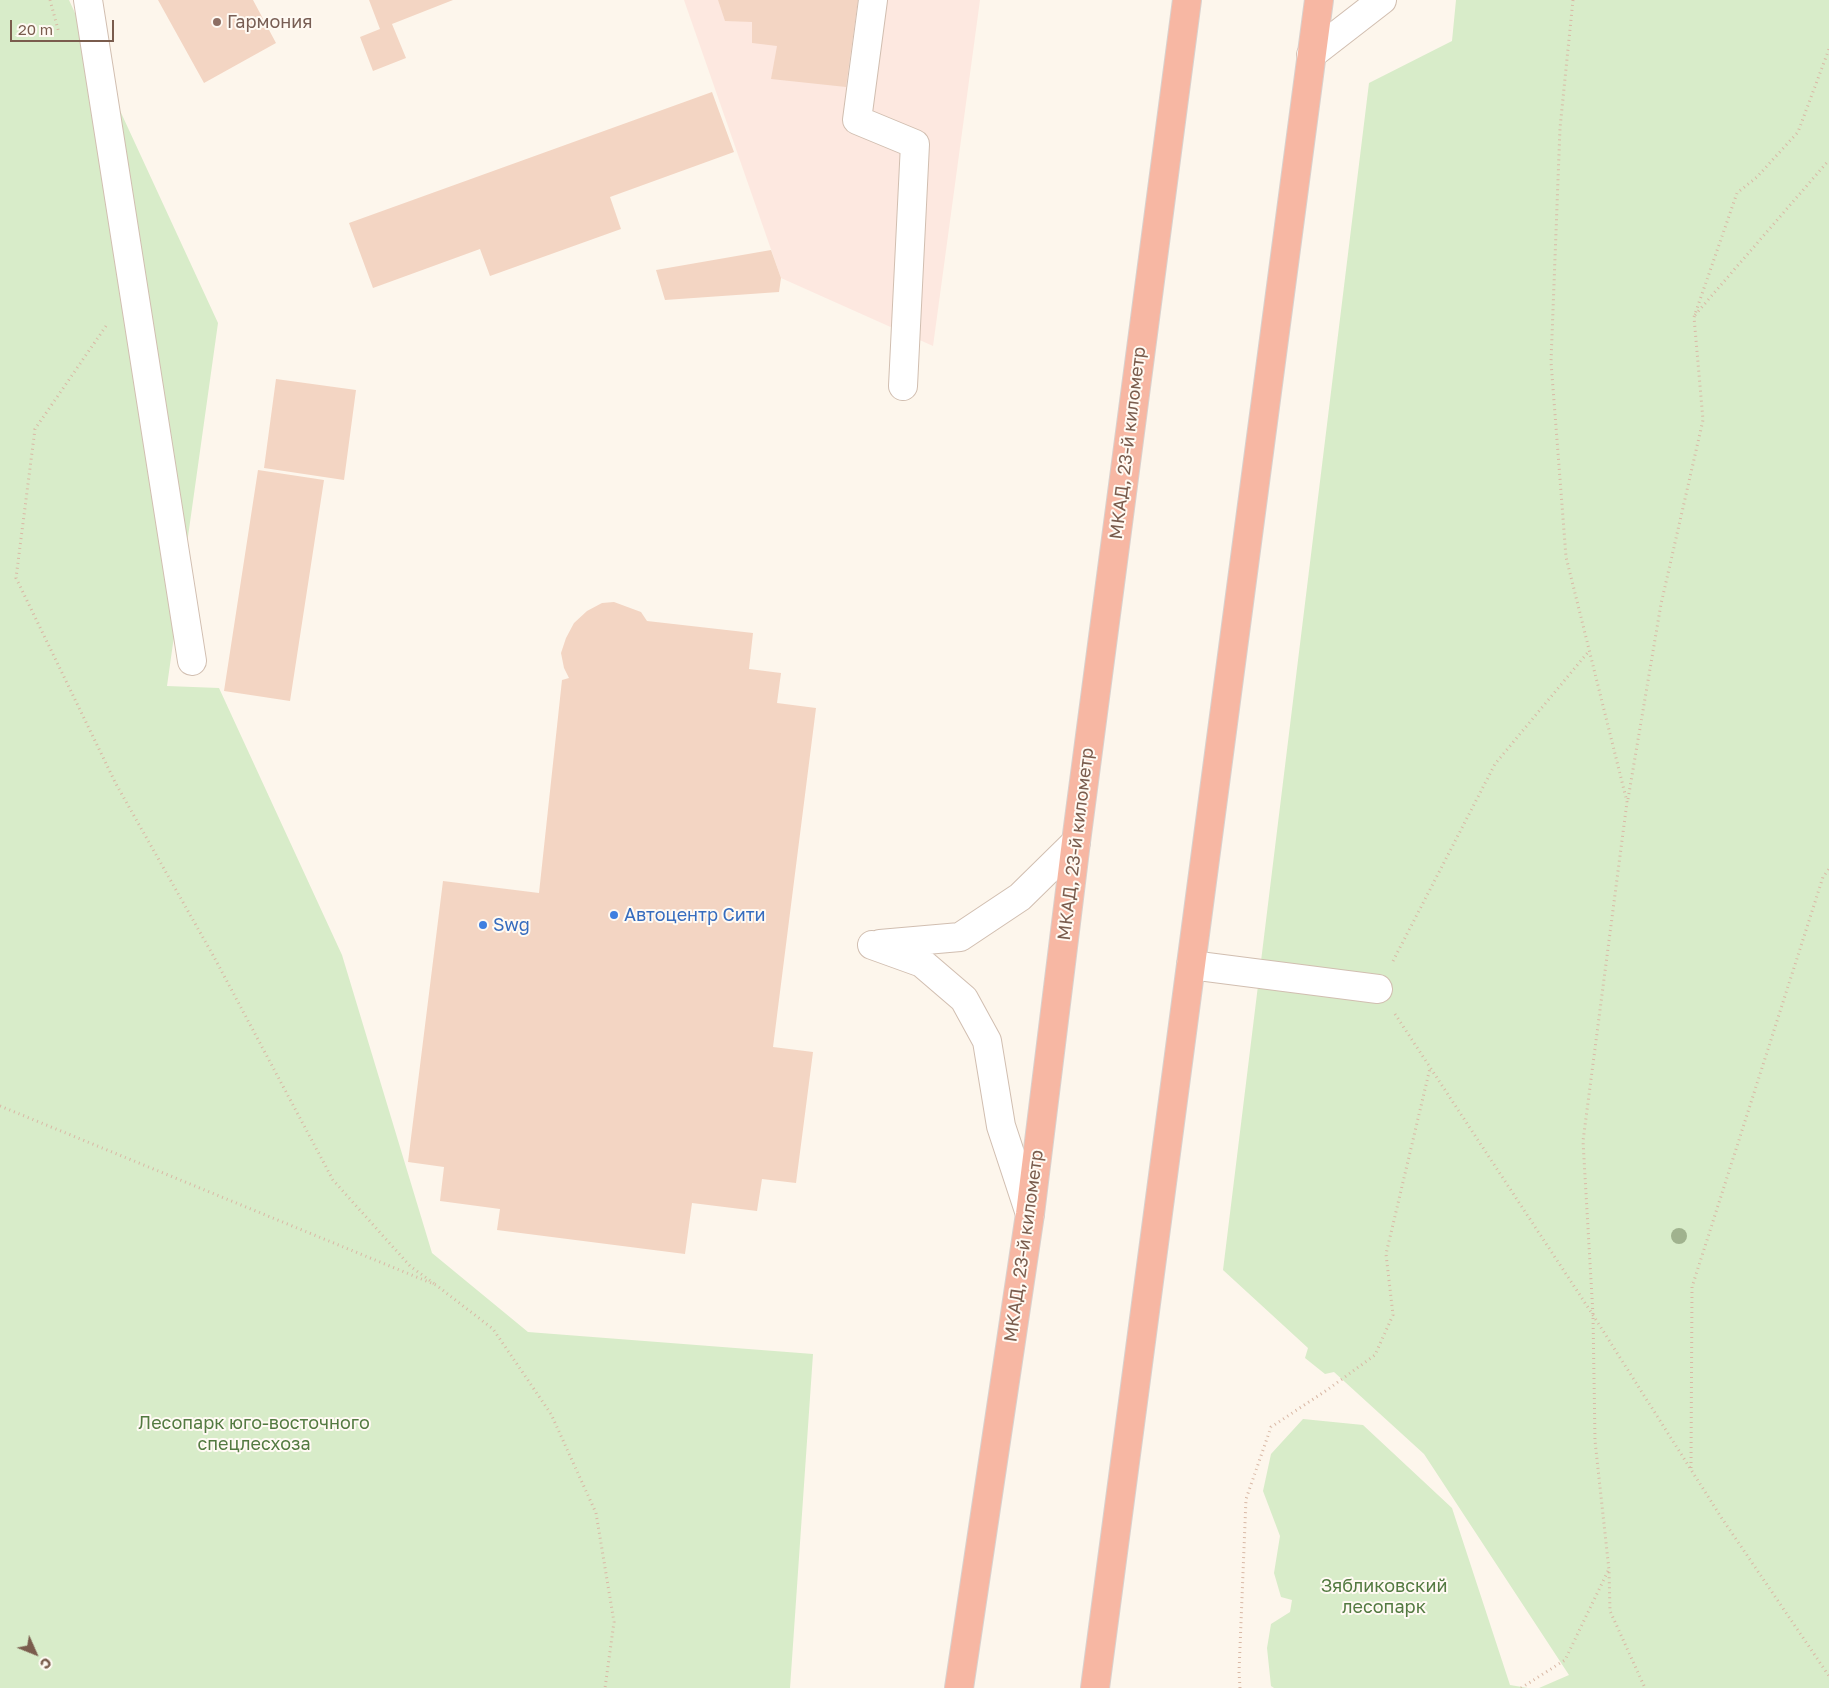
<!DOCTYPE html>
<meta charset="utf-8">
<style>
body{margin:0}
#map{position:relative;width:1829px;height:1688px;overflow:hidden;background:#fdf6ec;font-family:"Golos Text",sans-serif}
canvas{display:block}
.north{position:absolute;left:10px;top:1628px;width:50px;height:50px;-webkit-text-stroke:4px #fffaf3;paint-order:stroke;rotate:134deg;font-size:14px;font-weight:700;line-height:20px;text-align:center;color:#7a5c4d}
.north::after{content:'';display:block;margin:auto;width:18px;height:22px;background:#7a5c4d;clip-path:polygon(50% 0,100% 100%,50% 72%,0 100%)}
.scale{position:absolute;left:10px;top:20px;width:104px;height:22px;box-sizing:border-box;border:2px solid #7a5c4d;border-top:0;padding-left:6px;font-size:15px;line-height:18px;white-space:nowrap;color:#7a5c4d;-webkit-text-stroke:4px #fffaf3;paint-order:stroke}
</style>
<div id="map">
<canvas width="1829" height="1688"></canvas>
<div class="north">С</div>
<div class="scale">20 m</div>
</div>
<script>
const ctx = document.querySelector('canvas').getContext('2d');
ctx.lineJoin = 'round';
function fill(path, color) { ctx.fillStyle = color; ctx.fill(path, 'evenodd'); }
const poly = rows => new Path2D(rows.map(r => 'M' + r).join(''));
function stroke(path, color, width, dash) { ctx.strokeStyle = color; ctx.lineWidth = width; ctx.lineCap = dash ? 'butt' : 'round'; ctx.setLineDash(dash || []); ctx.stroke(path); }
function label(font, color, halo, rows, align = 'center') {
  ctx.font = font + ' "Golos Text",sans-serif'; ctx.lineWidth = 4; ctx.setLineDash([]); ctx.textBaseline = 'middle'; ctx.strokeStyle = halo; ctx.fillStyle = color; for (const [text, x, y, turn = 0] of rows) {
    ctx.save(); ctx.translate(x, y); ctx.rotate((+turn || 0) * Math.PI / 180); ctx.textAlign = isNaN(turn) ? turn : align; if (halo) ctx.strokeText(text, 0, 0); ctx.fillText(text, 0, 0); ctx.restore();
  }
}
fill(poly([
 [684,0,980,0,933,346,781,278]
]), '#fde8e0');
fill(poly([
 [0,0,69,0,218,323,167,686,219,688,342,955,432,1253,528,1332,813,1354,790,1688,0,1688],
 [1456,0,1829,0,1829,1688,1539,1688,1569,1675,1424,1454,1334,1372,1325,1374,1305,1358,1308,1348,1223,1270,1369,83,1452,41],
 [1303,1419,1363,1425,1452,1508,1510,1685,1528,1688,1274,1688,1271,1686,1267,1648,1271,1624,1290,1612,1292,1600,1281,1597,1274,1573,1280,1536,1263,1491,1271,1454]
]), '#d8ecc9');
fill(poly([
 [158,0,253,0,276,43,204,83],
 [369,0,453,0,392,24,406,58,373,71,360,37,380,29],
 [718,0,858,0,846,87,771,79,777,46,752,43,752,22,725,21],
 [712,92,734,152,610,197,621,229,490,276,480,249,373,288,349,223],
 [771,250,781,278,779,292,665,300,656,270],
 [276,379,356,390,344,480,264,468],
 [258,470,324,480,290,701,224,691],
 [614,602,641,612,647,621,753,633,749,669,781,673,777,703,816,708,773,1047,813,1052,796,1183,762,1179,757,1211,692,1203,685,1254,497,1230,500,1209,440,1201,444,1167,408,1162,443,881,539,893,562,680,569,678,564,668,561,653,566,638,574,623,587,611,602,603]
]), '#f3d5c3');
const minor = poly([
 [88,0,192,661],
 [873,0,857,120,915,144,903,386],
 [1311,55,1382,0],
 [880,944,960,937,1020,897,1076,842],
 [872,945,922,963,964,999,987,1041,1001,1126,1030,1214],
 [1191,965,1378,989]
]);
const highway = poly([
 [959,1688,1030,1214,1076,842,1187,0],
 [1095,1688,1319,0]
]);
stroke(minor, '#d1beb0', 30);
stroke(highway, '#dad1cd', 30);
stroke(poly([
 [50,0,59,33],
 [1573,0,1560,128,1551,362,1566,557,1627,802,1583,1141,1593,1315,1595,1441,1609,1570,1610,1611,1645,1688],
 [1695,315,1829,160],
 [106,326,35,429,16,578,116,784,214,957,333,1180,410,1266,436,1285],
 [1628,799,1661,604,1703,420,1694,317,1737,193,1757,177,1798,132,1829,49],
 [1393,961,1495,764,1589,651],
 [1395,1014,1593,1315,1721,1517,1829,1676],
 [0,1106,436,1285,493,1329,551,1414,596,1513,614,1622,605,1688],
 [1691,1468,1692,1287,1823,877,1829,869],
 [1240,1688,1239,1672,1246,1499,1271,1427,1327,1390,1375,1355,1393,1315,1386,1254,1430,1068],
 [1521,1688,1565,1660,1608,1571]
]), '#d9b8a5', 3, [1, 4]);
stroke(minor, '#fff', 28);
stroke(highway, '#f7b7a3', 28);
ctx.fillStyle = '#a0b28e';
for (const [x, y] of [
 [1679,1236]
]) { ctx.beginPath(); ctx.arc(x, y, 8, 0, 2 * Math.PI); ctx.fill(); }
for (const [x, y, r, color] of [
 [217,22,5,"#8d6e63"],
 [614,915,5,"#3f7fe0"],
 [483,925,5,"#3f7fe0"]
]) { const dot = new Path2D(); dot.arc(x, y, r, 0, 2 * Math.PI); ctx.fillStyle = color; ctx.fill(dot); stroke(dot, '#fffaf3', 2); }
label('18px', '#785e54', '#fffaf3', [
 ["Гармония",227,22]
], 'left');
label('18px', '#7a5c4d', '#fffaf3', [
 ["МКАД, 23-й километр",1128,443,-83],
 ["МКАД, 23-й километр",1076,844,-83],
 ["МКАД, 23-й километр",1024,1246,-82]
]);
label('18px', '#366cbe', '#fffaf3', [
 ["Автоцентр Сити",624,915],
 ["Swg",493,925]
], 'left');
label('18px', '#537a41', '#fffaf3', [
 ["Лесопарк юго-восточного",254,1423],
 ["спецлесхоза",254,1444],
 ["Зябликовский",1384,1586],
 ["лесопарк",1384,1607]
]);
</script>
